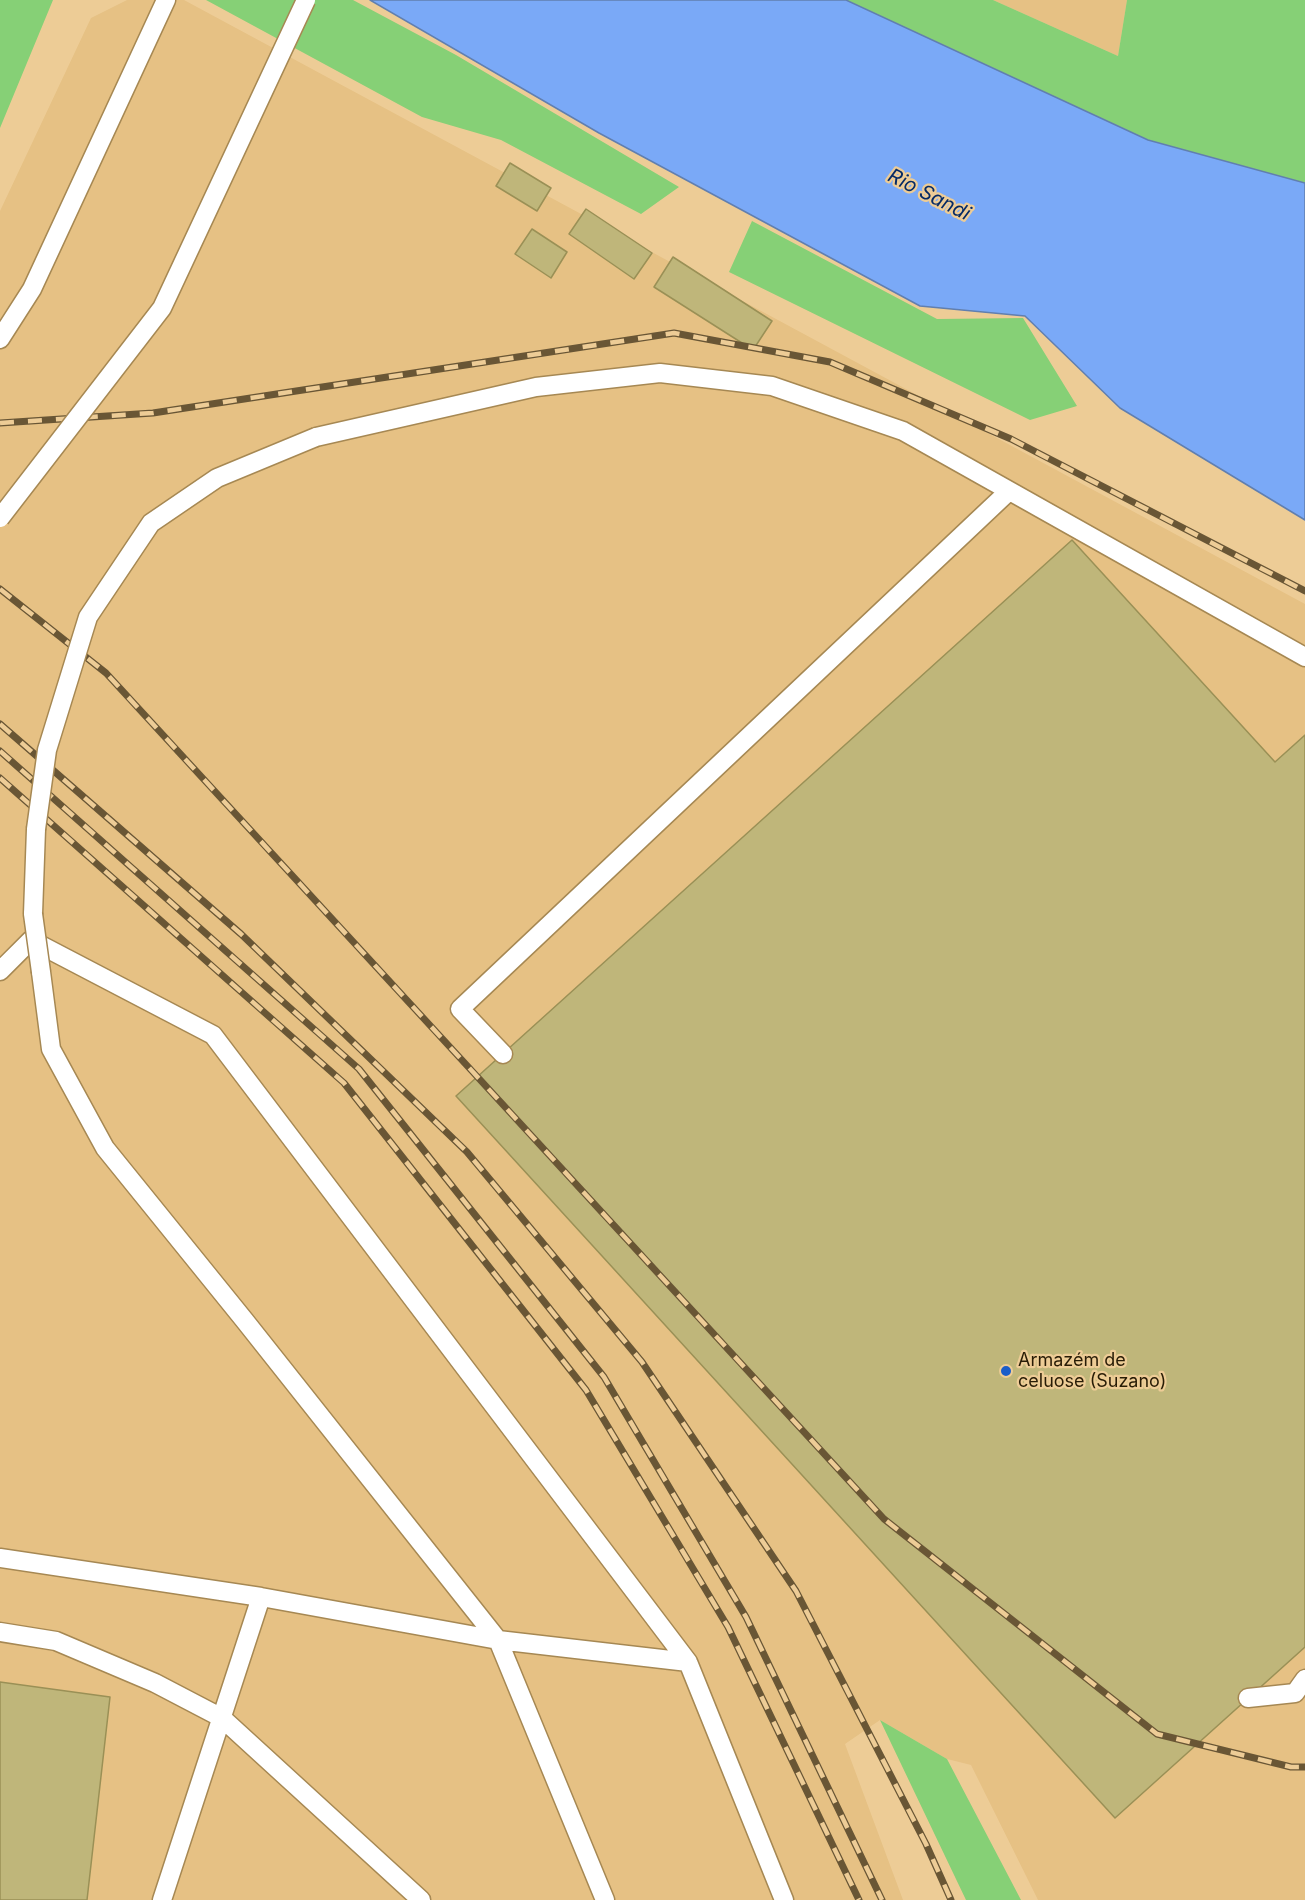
<!DOCTYPE html>
<meta charset="utf-8">
<style>
body{margin:0}
canvas{display:block;background:#edcc96}
</style>
<canvas width="1305" height="1900"></canvas>
<script>
const ctx = document.querySelector('canvas').getContext('2d');
ctx.lineJoin = 'round';
function fill(path, color) { ctx.fillStyle = color; ctx.fill(path, 'evenodd'); }
const poly = rows => new Path2D(rows.map(r => 'M' + r).join(''));
function stroke(path, color, width, dash) { ctx.strokeStyle = color; ctx.lineWidth = width; ctx.lineCap = dash ? 'butt' : 'round'; ctx.setLineDash(dash || []); ctx.stroke(path); }
function label(font, color, halo, rows, align = 'center') {
  ctx.font = font + ' Inter,sans-serif'; ctx.lineWidth = 4.5; ctx.setLineDash([]); ctx.textBaseline = 'middle'; ctx.strokeStyle = halo; ctx.fillStyle = color; for (const [text, x, y, turn = 0] of rows) {
    ctx.save(); ctx.translate(x, y); ctx.rotate((+turn || 0) * Math.PI / 180); ctx.textAlign = isNaN(turn) ? turn : align; if (halo) ctx.strokeText(text, 0, 0); ctx.fillText(text, 0, 0); ctx.restore();
  }
}
fill(poly([
 [127,0,184,0,1305,604,1305,1900,1038,1900,971,1765,947,1759,880,1720,845,1744,903,1900,0,1900,0,211,91,18],
 [993,0,1127,0,1118,56]
]), '#e6c184');
fill(poly([
 [0,0,53,0,0,128],
 [206,0,353,0,456,55,679,187,641,214,501,140,422,117],
 [846,0,993,0,1118,56,1127,0,1305,0,1305,183,1148,140],
 [752,221,937,319,1023,318,1077,406,1030,420,729,272],
 [880,1720,947,1759,1021,1900,966,1900]
]), '#86d076');
const water = poly([
 [370,0,846,0,1148,140,1305,183,1305,520,1120,408,1025,316,920,306,599,133,370,0]
]);
fill(water, '#7aa9f7');
stroke(water, '#617faf', 1.5);
const building = poly([
 [510,163,551,188,537,211,496,186,510,163],
 [586,209,652,253,634,279,569,234,586,209],
 [532,229,567,252,551,278,515,254,532,229],
 [673,257,772,321,753,350,654,287,673,257],
 [1072,540,1275,762,1305,735,1305,1647,1115,1818,456,1096,1072,540],
 [0,1682,110,1697,87,1900,0,1900,0,1682]
]);
fill(building, '#bfb67a');
stroke(building, '#9a9056', 1.5);
const service = poly([
 [0,339,32,289,166,0],
 [316,437,536,387,660,373,772,386,903,431,1305,657],
 [33,914,36,829],
 [0,971,31,940,213,1035,688,1662,784,1900],
 [41,972,51,1049,105,1148,245,1321,498,1640,605,1900],
 [503,1054,460,1009,1009,491],
 [0,1558,261,1597,498,1640,688,1662],
 [0,1632,56,1641,155,1683,222,1718,421,1900],
 [1248,1698,1295,1693,1305,1679],
 [162,1900,261,1597]
]);
stroke(service, '#a68853', 21);
stroke(service, '#fff', 18);
const rail = poly([
 [0,423,153,413,674,333,830,362,1011,439,1305,591],
 [0,589,106,673,884,1519,1157,1734,1291,1767,1305,1767],
 [0,724,241,934,467,1152,642,1362,796,1591,926,1844,951,1900],
 [0,751,359,1069,604,1377,746,1617,882,1900],
 [0,778,344,1083,586,1390,728,1627,859,1900]
]);
stroke(rail, '#695635', 7);
stroke(rail, '#edcc96', 4.5, [14]);
const serviceBridge = poly([
 [0,518,162,308,306,0],
 [36,829,47,750,88,617,151,523,217,478,316,437],
 [33,914,41,972]
]);
stroke(serviceBridge, '#a68853', 21, []);
stroke(serviceBridge, '#fff', 18);
for (const [x, y, r, color] of [
 [1006,1371,6,"#1a5dc9"]
]) { const dot = new Path2D(); dot.arc(x, y, r, 0, 2 * Math.PI); ctx.fillStyle = color; ctx.fill(dot); stroke(dot, '#edcc96', 2); }
label('18px', '#281c06', '#edcc96', [
 ["Armazém de",1018,1361],
 ["celuose (Suzano)",1018,1382]
], 'left');
label('italic 20px', '#052a65', '#edcc96', [
 ["Rio Sandi",929,195,27]
]);
</script>
